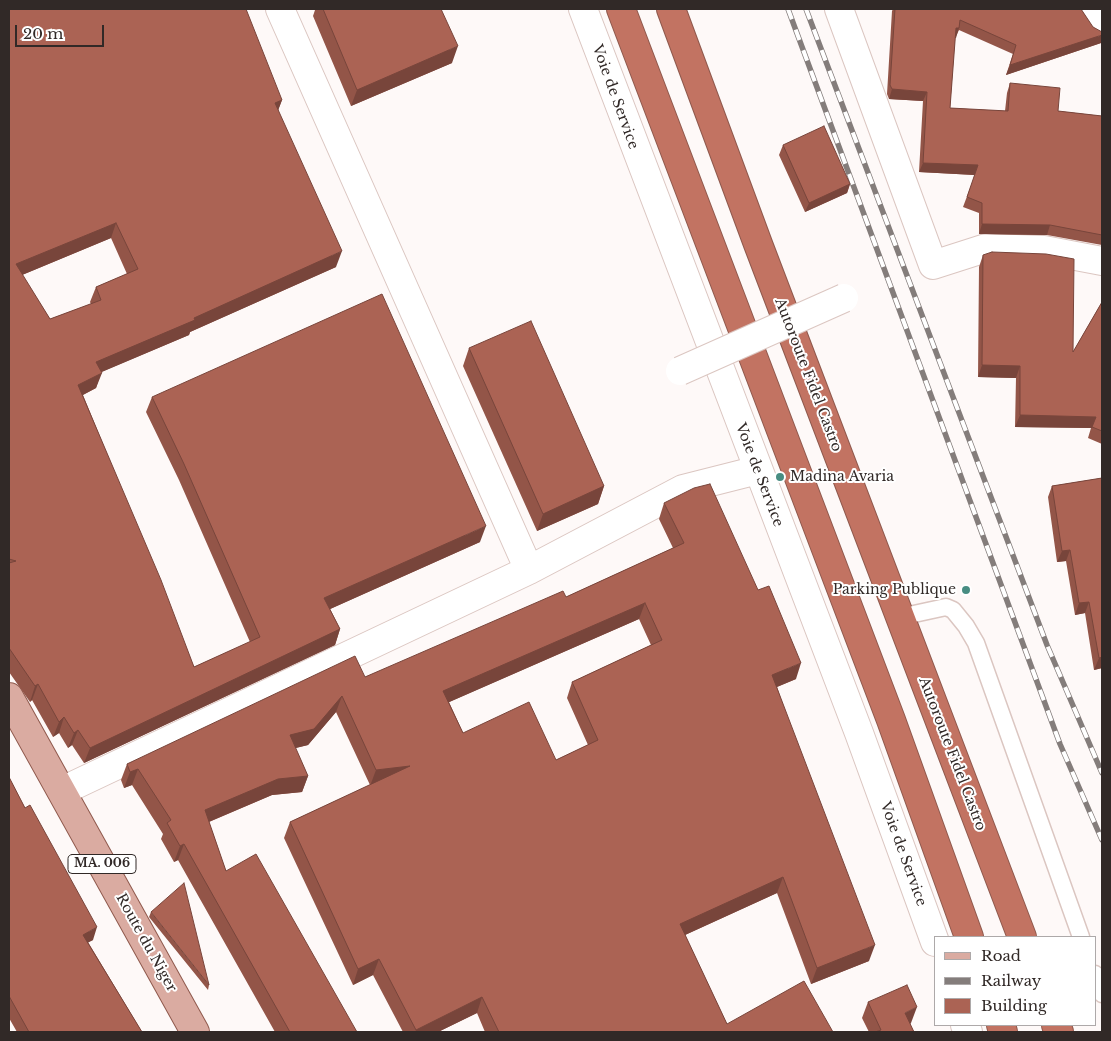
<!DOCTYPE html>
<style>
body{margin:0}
#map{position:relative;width:1111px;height:1041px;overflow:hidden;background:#fef9f8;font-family:"Libre Baskerville",serif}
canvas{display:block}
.frame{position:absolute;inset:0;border:10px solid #312927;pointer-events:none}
.legend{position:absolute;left:934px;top:936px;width:162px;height:90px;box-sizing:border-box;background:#fff;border:1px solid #ada9a9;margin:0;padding:6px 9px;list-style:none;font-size:15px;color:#312927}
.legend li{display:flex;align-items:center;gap:10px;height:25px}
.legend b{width:25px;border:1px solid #ada9a9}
.scale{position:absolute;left:15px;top:25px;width:89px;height:22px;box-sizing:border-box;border:2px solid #312927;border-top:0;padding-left:6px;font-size:15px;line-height:18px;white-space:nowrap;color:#312927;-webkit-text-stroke:4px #fff;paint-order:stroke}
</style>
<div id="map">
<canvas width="1111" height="1041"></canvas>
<div class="frame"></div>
<ul class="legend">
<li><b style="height:6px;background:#daaba1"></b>Road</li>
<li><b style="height:6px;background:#847d7b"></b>Railway</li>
<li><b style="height:14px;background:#ab6354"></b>Building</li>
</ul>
<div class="scale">20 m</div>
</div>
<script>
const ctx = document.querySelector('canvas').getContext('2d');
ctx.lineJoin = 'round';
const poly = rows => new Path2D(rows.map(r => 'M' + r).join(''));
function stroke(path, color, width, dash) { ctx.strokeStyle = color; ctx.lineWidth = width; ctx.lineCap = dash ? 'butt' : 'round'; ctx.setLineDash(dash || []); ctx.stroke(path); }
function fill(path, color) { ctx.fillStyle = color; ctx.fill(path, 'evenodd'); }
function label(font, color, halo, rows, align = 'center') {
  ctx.font = font + ' "Libre Baskerville",serif'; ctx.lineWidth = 4; ctx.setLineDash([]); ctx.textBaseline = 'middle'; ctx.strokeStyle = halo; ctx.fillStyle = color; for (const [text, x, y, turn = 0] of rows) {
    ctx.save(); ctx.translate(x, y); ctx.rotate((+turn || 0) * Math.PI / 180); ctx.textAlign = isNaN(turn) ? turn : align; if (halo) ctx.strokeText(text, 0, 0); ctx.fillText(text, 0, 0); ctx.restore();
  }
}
const lane = poly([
 [900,617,946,607,953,610,966,626,976,643,1081,937],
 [1095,974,1102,994]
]);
const street = poly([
 [280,9,529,570],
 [583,9,859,733,935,942],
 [839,9,933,265,986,248,1044,250,1102,261],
 [1090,9,1102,28],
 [62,791,529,570,683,489,758,470],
 [965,1025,968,1032]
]);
const primary = poly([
 [9,697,195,1032]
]);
const highway = poly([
 [621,9,891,720,969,937],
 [671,9,758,244,1022,937],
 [1001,1025,1003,1032],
 [1056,1025,1059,1032]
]);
stroke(lane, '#dbc6c1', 19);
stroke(street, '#dbc6c1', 30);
stroke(primary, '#8f594d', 30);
stroke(highway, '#8f594d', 30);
stroke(lane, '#fff', 16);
stroke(street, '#fff', 28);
stroke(primary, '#daaba1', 28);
stroke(highway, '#c27362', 28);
const rail = poly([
 [788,9,1060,744,1102,840],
 [806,9,1047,645,1102,773]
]);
stroke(rail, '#847d7b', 5.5);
stroke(rail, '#fff', 4, [11]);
const streetBridge = poly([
 [680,371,844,298]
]);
stroke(streetBridge, '#dbc6c1', 30, []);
stroke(streetBridge, '#fff', 28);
fill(poly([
 [9,9,282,100,278,110,336,267,190,332,189,335,101,372,96,388,83,395,194,667,250,642,179,480,146,412,152,397,480,542,330,609,340,629,335,645,84,763,72,745,68,748,59,733,53,737,32,700,30,702,9,672],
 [111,238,127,274,96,287,90,302,91,304,50,319,22,275],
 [315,9,441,9,452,63,351,106,313,16,315,10],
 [893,9,1081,9,1101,43,1006,75,1013,54,959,30,955,38,950,108,1005,111,1007,93,1010,83,1058,111,1102,116,1102,245,1047,235,979,234,979,213,963,207,975,175,919,172,923,101,889,99,887,94,892,11],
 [783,145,850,184,847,193,805,212,779,155],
 [983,255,1073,352,1102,302,1102,444,1088,438,1091,428,1015,427,1016,378,978,377,979,267],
 [469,348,604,486,598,504,537,531,463,366],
 [1102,478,1102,668,1094,670,1085,613,1075,615,1066,561,1057,562,1048,497,1052,486],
 [664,503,796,679,777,687,869,961,811,984,777,893,685,935,727,1024,833,1032,485,1032,477,1013,438,1032,403,1032,373,975,353,985,284,838,290,822,370,785,336,712,308,745,295,748,308,776,302,792,272,795,209,822,226,871,357,1032,275,1032,178,860,174,862,161,839,163,834,132,785,124,788,121,780,127,764,365,677,566,597,673,548,659,519],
 [639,619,651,645,572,682,567,698,588,745,556,760,463,733,449,702],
 [9,777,93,940,88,942,142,1032,17,1032,9,1018],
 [151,912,209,985,208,990,149,917],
 [868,1002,911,1023,910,1024,914,1032,869,1032,862,1018]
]), '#935548');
fill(poly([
 [956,28,959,28,956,38,952,38],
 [1102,35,1102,41,1101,43,1006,75,1010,65],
 [458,46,452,63,351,106,357,90],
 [892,89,927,92,923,101,889,99],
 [282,100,276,116,275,103],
 [923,163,978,165,975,175,919,172],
 [850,184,847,193,805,212,809,203],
 [116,223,111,238,10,280,16,264],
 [982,224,1050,225,1047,235,979,234],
 [342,251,336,267,190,332,189,335,90,377,96,362],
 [982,365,1020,366,1016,378,978,377],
 [102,373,96,388,73,400,78,385],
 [1020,415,1096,417,1092,428,1015,427],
 [604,486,598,504,537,531,543,514],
 [486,526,480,542,319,614,324,598],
 [1070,550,1066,561,1057,562,1062,551],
 [1089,602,1085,613,1075,615,1079,603],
 [645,603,639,619,438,707,443,691],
 [340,629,335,645,84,763,90,748],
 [1102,657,1102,668,1094,670,1099,658],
 [801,663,796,679,767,691,772,675],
 [38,684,32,700,30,702,35,686],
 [342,696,336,712,308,745,284,751,290,735],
 [64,717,59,733,53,737,59,722],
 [78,730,72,745,68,748,74,733],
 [410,766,370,786,376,770],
 [138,769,132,785,124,788,130,772],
 [308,776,302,792,272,795,199,826,205,810,278,779],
 [184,844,178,860,174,862,180,846],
 [783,877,777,893,674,940,680,924],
 [97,927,93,940,78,948,83,935],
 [875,945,869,961,811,984,817,968],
 [379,959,373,975,353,985,358,969],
 [482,997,477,1013,438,1032,415,1032,416,1030],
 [917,1007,911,1023,899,1029,905,1013]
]), '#78453b');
const building = poly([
 [9,9,246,9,282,100,275,103,342,251,194,318,195,320,96,362,102,373,78,385,161,580,194,667,260,637,184,464,152,397,382,294,486,526,324,598,340,629,90,748,78,730,74,733,64,717,59,722,38,684,35,686,9,648,9,563,16,561,9,559,9,9],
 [116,223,138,269,96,287,101,300,50,319,16,264,116,223],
 [323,9,441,9,458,46,357,90,323,9],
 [895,9,1081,9,1093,27,1102,32,1102,35,1010,65,1016,45,960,20,959,28,956,28,950,108,1008,111,1010,83,1060,88,1058,111,1102,116,1102,235,1050,225,982,224,982,203,967,197,978,165,923,163,927,92,892,89,890,85,895,9],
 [824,126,850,184,809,203,783,145,824,126],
 [992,252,1046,254,1074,259,1073,352,1102,302,1102,431,1092,427,1096,417,1020,415,1020,366,982,365,983,255,992,252],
 [531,321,604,486,543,514,469,348,531,321],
 [1102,478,1102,657,1099,658,1089,602,1079,603,1070,550,1062,551,1052,486,1102,478],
 [710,484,758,590,769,586,801,663,772,675,875,945,817,968,783,877,680,924,727,1024,804,981,833,1032,499,1032,482,997,416,1030,379,959,358,969,290,822,410,766,376,770,342,696,314,729,290,735,308,776,278,779,205,810,226,871,256,854,357,1032,290,1032,184,844,180,846,167,823,171,820,138,769,130,772,127,764,355,656,365,677,563,591,566,597,684,543,664,503,694,488,710,484],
 [645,603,662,640,572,682,598,740,556,760,529,702,463,733,443,691,645,603],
 [9,777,25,808,30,805,97,927,83,935,142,1032,29,1032,9,996,9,777],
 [184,883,209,985,151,912,184,883],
 [907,985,917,1007,905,1013,914,1032,875,1032,881,1030,868,1002,907,985]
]);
fill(building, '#ab6354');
stroke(building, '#78453b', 1);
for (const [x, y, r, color] of [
 [780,477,5,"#488d82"],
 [966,590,5,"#488d82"]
]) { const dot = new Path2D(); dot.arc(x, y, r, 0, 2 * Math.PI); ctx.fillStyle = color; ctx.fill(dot); stroke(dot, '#fff', 2); }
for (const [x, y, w] of [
 [102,864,68]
]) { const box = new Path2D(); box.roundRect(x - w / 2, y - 9.5, w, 19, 4); ctx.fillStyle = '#fff'; ctx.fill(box); stroke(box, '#312927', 1); }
label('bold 12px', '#312927', null, [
 ["MA. 006",102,864]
]);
label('14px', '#312927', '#fff', [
 ["Voie de Service",615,97,70],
 ["Autoroute Fidel Castro",808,375,69],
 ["Voie de Service",759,475,69],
 ["Autoroute Fidel Castro",952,754,69],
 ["Voie de Service",903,854,70],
 ["Route du Niger",146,943,61]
]);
label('14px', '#312927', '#fff', [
 ["Madina Avaria",790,477],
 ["Parking Publique",956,590,"right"]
], 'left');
</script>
